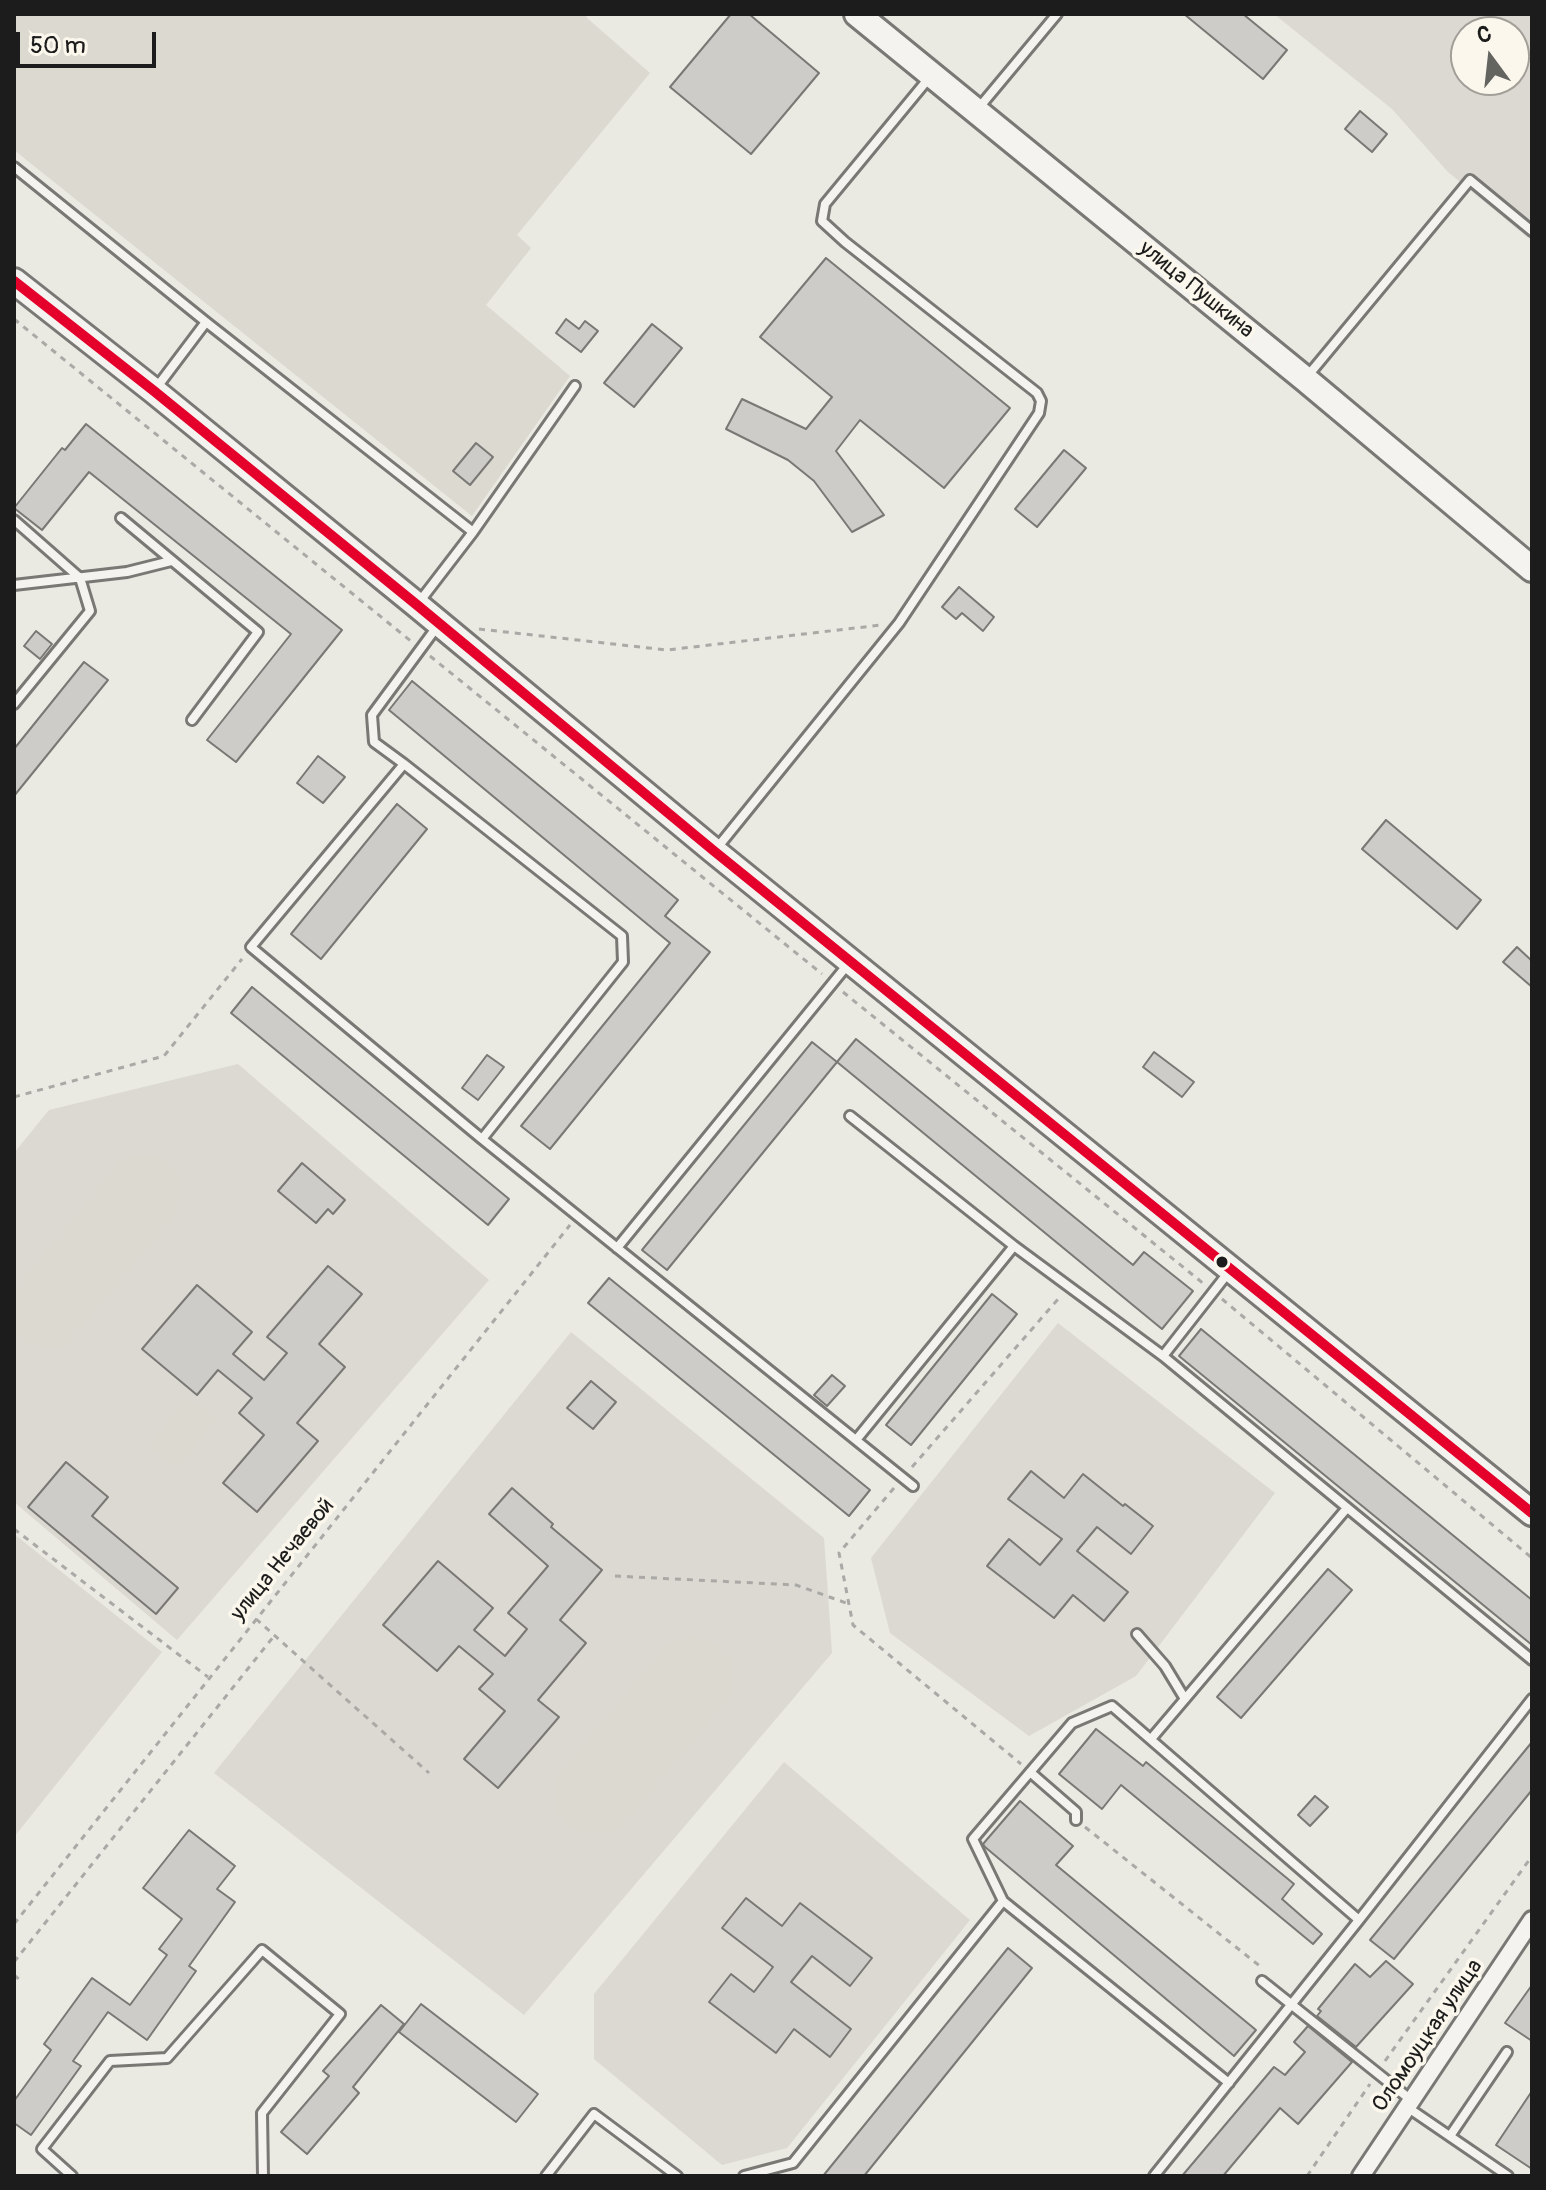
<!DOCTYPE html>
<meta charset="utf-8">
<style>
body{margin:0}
#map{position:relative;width:1546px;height:2190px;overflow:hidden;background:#eae9e2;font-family:Pangolin,sans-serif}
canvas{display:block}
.frame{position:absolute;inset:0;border:16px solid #1c1c1c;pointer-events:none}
.north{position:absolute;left:1450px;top:16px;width:80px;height:80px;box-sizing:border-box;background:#fbf7ec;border:2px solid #a29f99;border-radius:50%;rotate:345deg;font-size:22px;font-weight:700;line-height:32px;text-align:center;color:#1c1c1c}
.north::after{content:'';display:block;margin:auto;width:28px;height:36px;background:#646461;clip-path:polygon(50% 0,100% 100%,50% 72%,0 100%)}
.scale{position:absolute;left:16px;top:32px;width:140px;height:36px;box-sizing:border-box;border:4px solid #1c1c1c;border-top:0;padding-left:10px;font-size:24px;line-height:28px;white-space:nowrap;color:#1c1c1c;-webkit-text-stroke:6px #fbf7ec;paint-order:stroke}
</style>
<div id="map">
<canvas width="1546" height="2190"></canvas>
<div class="frame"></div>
<div class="north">С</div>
<div class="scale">50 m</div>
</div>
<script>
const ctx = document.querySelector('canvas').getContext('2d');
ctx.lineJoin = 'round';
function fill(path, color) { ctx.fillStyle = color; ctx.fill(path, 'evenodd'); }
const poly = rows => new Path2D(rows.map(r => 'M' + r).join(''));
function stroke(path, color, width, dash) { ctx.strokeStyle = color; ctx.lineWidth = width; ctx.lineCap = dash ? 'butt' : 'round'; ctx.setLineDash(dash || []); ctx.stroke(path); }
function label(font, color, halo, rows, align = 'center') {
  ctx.font = font + ' Pangolin,sans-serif'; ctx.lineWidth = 7; ctx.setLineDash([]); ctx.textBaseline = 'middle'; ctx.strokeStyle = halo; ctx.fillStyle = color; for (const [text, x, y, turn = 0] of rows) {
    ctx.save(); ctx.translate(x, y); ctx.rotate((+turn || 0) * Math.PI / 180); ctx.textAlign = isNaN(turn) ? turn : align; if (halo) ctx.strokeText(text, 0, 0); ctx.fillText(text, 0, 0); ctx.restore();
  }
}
fill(poly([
 [1274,14,1532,14,1532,241,1448,172,1392,109],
 [1466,32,1514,32,1514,80,1466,80],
 [238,1064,489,1280,177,1640,14,1502,14,1153,49,1110],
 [1058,1323,1275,1493,1136,1676,1029,1736,890,1633,871,1558],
 [571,1332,824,1538,832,1653,524,2015,214,1773],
 [14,1534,162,1652,14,1837],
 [784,1762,970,1920,787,2148,722,2165,594,2059,594,1994]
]), '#dbd9d1');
fill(poly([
 [14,14,586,14,587,18,650,73,517,235,531,248,486,305,570,376,472,516,14,150],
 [133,1157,164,1158,182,1179,175,1216,64,1348,29,1345,14,1327,14,1291,120,1160],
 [187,1397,216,1419,177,1468,149,1447],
 [691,1638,704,1639,719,1647,732,1661,734,1675,732,1693,626,1823,611,1831,596,1834,577,1830,565,1822,558,1812,555,1800,555,1780,665,1647,675,1641]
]), '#dbd9d0');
const building = poly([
 [731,14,749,14,819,73,751,154,670,87,731,14],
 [1184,14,1243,14,1287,50,1263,79,1184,14],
 [1360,111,1387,134,1372,152,1345,129,1360,111],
 [826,258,1010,408,944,488,860,420,836,451,884,515,852,532,814,481,788,460,726,429,742,399,806,429,832,397,760,337,826,258],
 [566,319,579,329,585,321,598,331,581,352,556,333,566,319],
 [652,324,682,348,634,407,604,383,652,324],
 [86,424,342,630,236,762,207,740,291,634,89,472,42,530,14,508,62,448,65,450,86,424],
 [476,443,493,457,470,485,453,471,476,443],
 [1064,450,1086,468,1037,527,1015,509,1064,450],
 [959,587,994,617,983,631,962,613,956,619,942,607,959,587],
 [36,631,52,644,40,659,24,646,36,631],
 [84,662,108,680,14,796,14,749,84,662],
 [412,681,678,900,665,916,710,952,550,1149,521,1126,670,943,389,710,412,681],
 [318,756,345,777,323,803,297,783,318,756],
 [397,804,427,829,321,959,291,934,397,804],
 [1386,820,1481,900,1457,929,1362,849,1386,820],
 [1517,947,1532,961,1532,987,1503,962,1517,947],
 [252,987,509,1199,488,1225,231,1013,252,987],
 [856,1039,1133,1265,1144,1252,1193,1291,1162,1329,837,1062,856,1039],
 [812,1042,837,1062,667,1270,642,1250,812,1042],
 [1154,1052,1194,1082,1182,1097,1143,1067,1154,1052],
 [487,1055,504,1067,478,1100,462,1088,487,1055],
 [302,1163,345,1200,333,1214,328,1209,316,1223,278,1191,302,1163],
 [328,1266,362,1294,319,1344,345,1367,297,1423,318,1441,257,1512,223,1483,264,1435,239,1413,252,1398,218,1370,197,1395,142,1349,197,1285,252,1332,233,1354,264,1380,287,1353,267,1337,328,1266],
 [609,1278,870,1490,849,1516,588,1303,609,1278],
 [992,1294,1017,1314,911,1445,886,1425,992,1294],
 [1201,1329,1532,1600,1532,1645,1179,1356,1201,1329],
 [832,1375,845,1386,827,1406,814,1395,832,1375],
 [591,1381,616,1402,593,1429,567,1408,591,1381],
 [66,1462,108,1497,92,1516,178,1588,156,1614,28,1507,66,1462],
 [1031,1471,1064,1498,1083,1474,1123,1506,1125,1504,1153,1526,1131,1554,1097,1527,1077,1551,1128,1592,1104,1621,1073,1595,1054,1618,987,1566,1009,1539,1040,1565,1062,1539,1008,1499,1031,1471],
 [512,1488,553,1524,551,1527,602,1570,560,1620,586,1643,538,1700,559,1717,498,1788,464,1759,505,1711,479,1689,493,1674,459,1646,437,1671,383,1625,438,1561,493,1608,474,1630,505,1656,527,1629,508,1613,548,1566,489,1514,512,1488],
 [1328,1569,1352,1590,1241,1718,1217,1697,1328,1569],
 [1096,1729,1143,1766,1146,1762,1294,1884,1282,1899,1322,1934,1313,1944,1121,1785,1102,1809,1059,1774,1096,1729],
 [1532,1742,1532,1790,1394,1959,1370,1940,1532,1742],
 [1315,1796,1328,1807,1310,1826,1298,1815,1315,1796],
 [1020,1801,1073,1846,1056,1865,1256,2030,1234,2056,985,1847,983,1844,1020,1801],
 [189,1830,235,1866,217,1889,235,1902,189,1966,196,1971,147,2040,108,2012,73,2061,81,2066,31,2135,14,2123,14,2101,51,2050,44,2044,92,1978,130,2005,167,1955,159,1949,182,1919,143,1888,189,1830],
 [746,1898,782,1926,800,1903,872,1958,850,1986,812,1956,791,1982,851,2029,830,2057,794,2029,776,2053,709,2002,731,1974,754,1992,773,1967,722,1928,746,1898],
 [1008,1948,1032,1968,864,2176,823,2176,1008,1948],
 [1386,1961,1413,1984,1356,2047,1317,2016,1321,2011,1318,2009,1355,1964,1370,1977,1386,1961],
 [1532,1985,1532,2041,1505,2023,1532,1985],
 [421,2004,538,2094,516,2122,399,2032,421,2004],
 [381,2005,404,2024,353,2087,359,2093,307,2154,281,2132,329,2076,323,2071,381,2005],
 [1308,2026,1352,2062,1298,2124,1280,2108,1223,2176,1182,2176,1274,2067,1285,2075,1305,2052,1294,2042,1308,2026],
 [1532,2091,1532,2169,1496,2145,1532,2091]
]);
fill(building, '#cdccc8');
stroke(building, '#797875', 2);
const lane = poly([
 [977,110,1057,14],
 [14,167,206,322,473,532],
 [1306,378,1470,180,1532,231],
 [157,387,206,322],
 [121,518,258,632,192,720],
 [14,520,80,578,90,611,14,704],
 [14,585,127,572,171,561],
 [420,601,473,532,575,386],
 [404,764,251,947,482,1139,623,962,622,936,404,764,374,742,372,715,439,624],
 [717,848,899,623,1039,413,1041,401,1037,393,845,242,822,221,825,204,929,78],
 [850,1116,1014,1246,1163,1356,1532,1660],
 [482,1139,913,1486],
 [617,1248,849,963],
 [1163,1356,1228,1273],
 [856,1440,1014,1246],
 [1137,1634,1165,1666,1185,1699],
 [1151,1739,1347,1508],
 [1030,1772,1076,1812,1076,1820],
 [1003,1901,973,1839,1072,1723,1112,1706,1359,1920],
 [1262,1981,1411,2100],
 [1407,2107,1508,2176],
 [1450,2136,1507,2052],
 [72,2176,42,2149,110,2061,167,2058,262,1950,340,2014,262,2113,263,2176],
 [546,2176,594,2114,677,2176],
 [744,2176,793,2163,1003,1901,1229,2083],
 [1154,2176,1359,1920,1532,1699]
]);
const street = poly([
 [1361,2176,1532,1920]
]);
const secondary = poly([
 [857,14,1305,379,1532,569],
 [14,281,154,391,417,605,714,851,1532,1513]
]);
stroke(lane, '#797875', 14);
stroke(street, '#797875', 22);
stroke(secondary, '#797875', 30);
stroke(poly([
 [14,319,412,642],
 [479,629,667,650,881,625],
 [430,656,822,974],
 [843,992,1204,1284],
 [14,1097,164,1056,242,959],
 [1222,1299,1532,1558],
 [912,1467,1059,1298],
 [894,1488,839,1553,853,1625,1021,1764],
 [14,1529,208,1677],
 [615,1576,796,1585,849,1604],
 [256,1619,429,1773],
 [1085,1827,1261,1967],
 [14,1924,570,1225],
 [14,1962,274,1636],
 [14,1975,21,1981],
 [1385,2061,1532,1856],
 [1307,2176,1370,2084]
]), '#aaa9a6', 3, [6, 6]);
stroke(lane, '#f4f3ef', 8);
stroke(street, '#f4f3ef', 16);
stroke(secondary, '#f4f3ef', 24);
stroke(poly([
 [14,281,154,391,417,605,714,851,1532,1513]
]), '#e4002b', 10);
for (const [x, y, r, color] of [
 [1222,1262,7,"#1c1c1c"]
]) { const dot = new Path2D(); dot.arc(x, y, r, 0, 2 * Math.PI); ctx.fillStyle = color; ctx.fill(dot); stroke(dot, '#fbf7ec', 3); }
label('22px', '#1c1c1c', '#fbf7ec', [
 ["улица Пушкина",1196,290,39],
 ["улица Нечаевой",283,1560,-51],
 ["Оломоуцкая улица",1428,2036,-56]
]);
</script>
